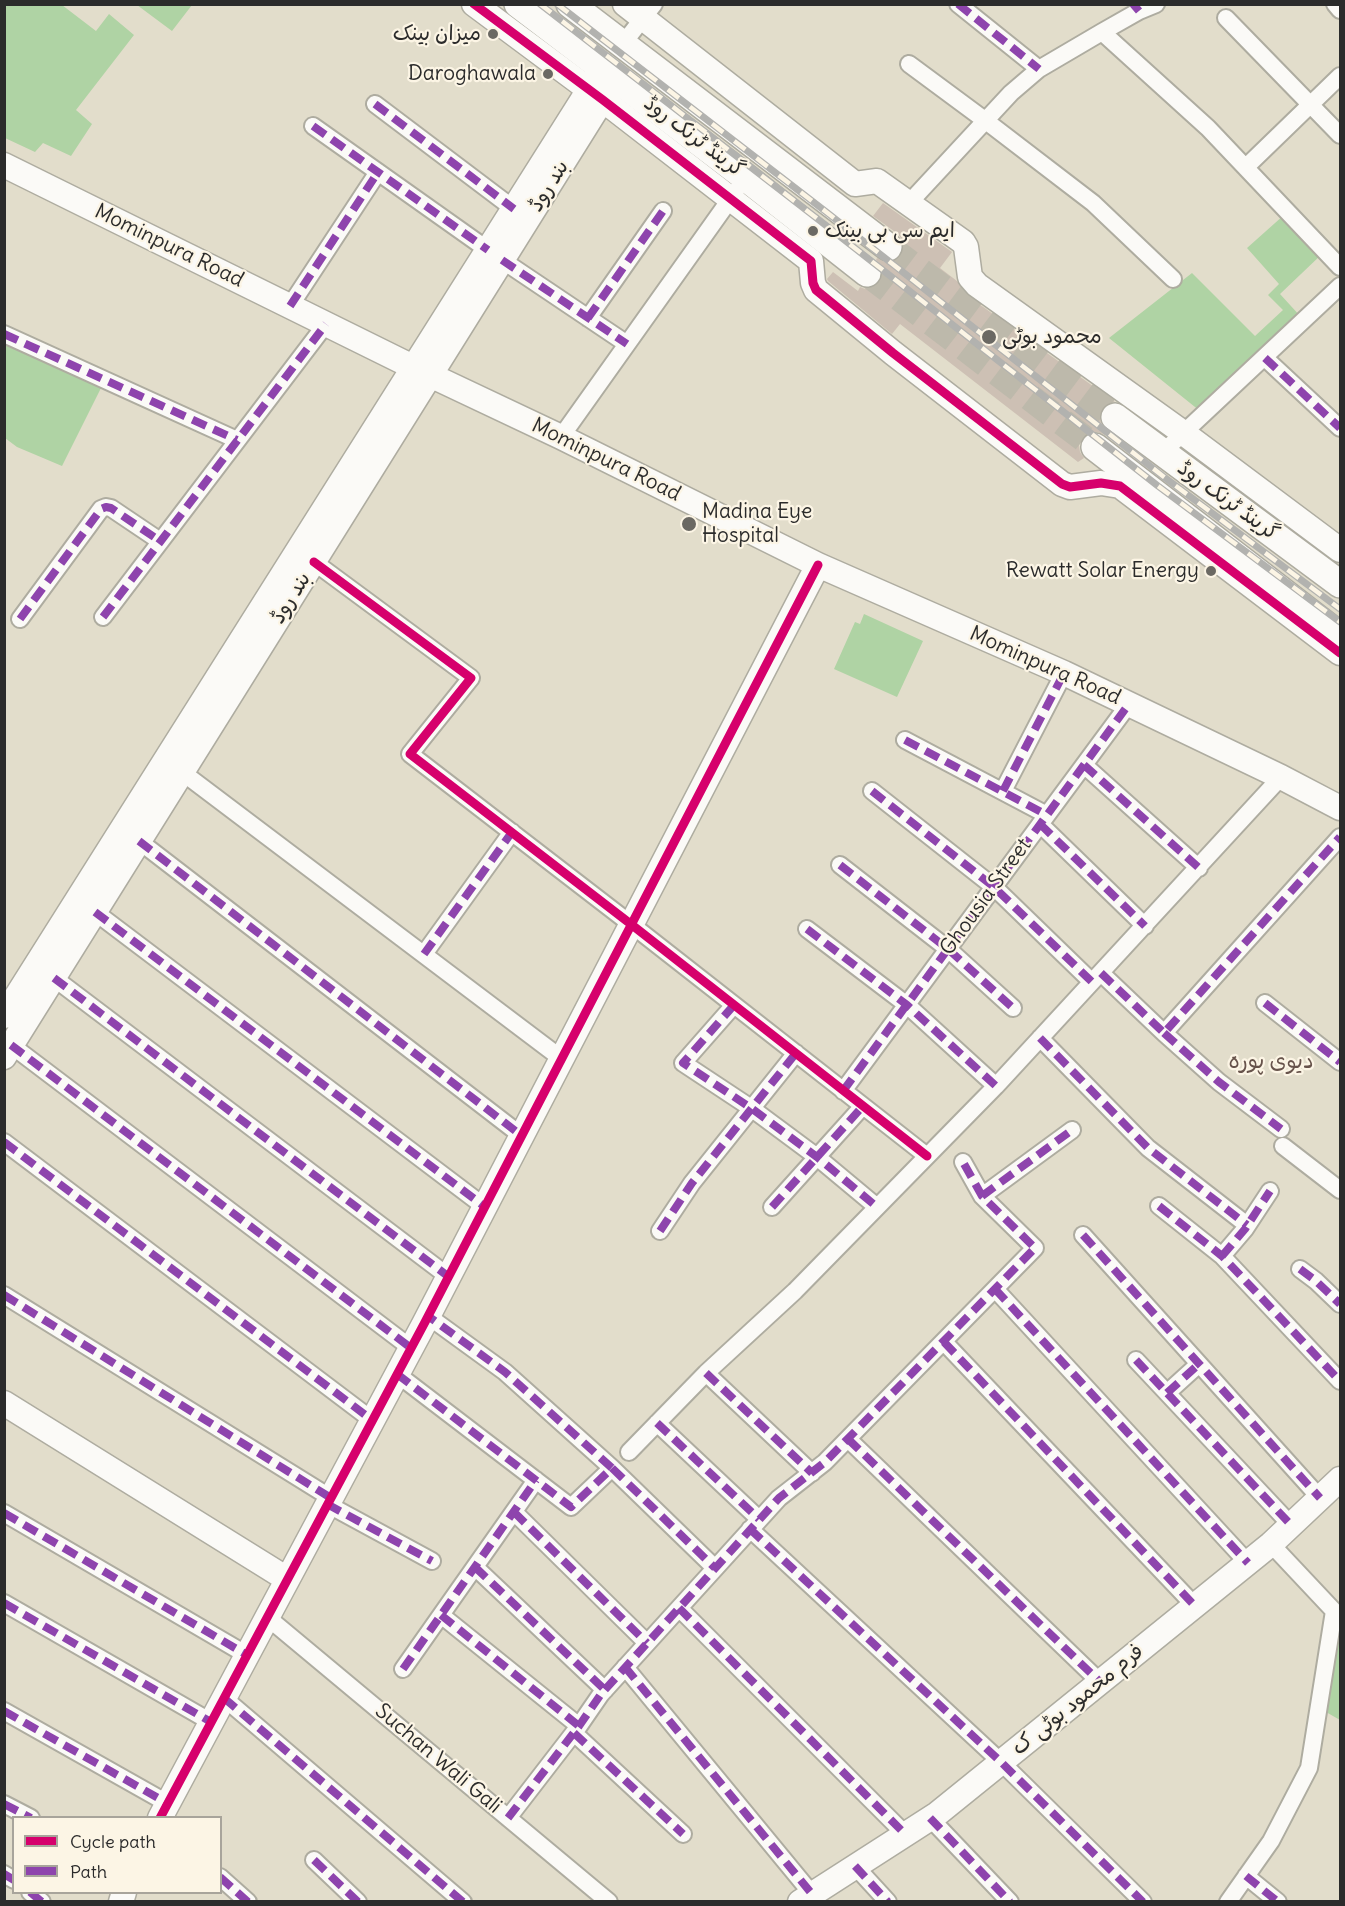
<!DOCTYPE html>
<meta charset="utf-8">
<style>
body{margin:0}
#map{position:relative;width:1345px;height:1906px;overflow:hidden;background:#e2ddcb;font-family:Delius,sans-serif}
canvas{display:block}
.frame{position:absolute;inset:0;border:6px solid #2b2b2b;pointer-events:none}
.legend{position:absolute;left:12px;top:1816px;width:210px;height:78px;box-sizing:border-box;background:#fcf5e5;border:2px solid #a8a49b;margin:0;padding:8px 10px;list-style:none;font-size:18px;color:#2b2b2b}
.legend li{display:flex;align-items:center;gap:12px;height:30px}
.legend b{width:30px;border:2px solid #a8a49b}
</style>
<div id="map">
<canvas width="1345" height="1906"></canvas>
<div class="frame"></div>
<ul class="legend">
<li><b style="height:8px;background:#d6006c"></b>Cycle path</li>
<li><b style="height:8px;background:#8e44ad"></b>Path</li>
</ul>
</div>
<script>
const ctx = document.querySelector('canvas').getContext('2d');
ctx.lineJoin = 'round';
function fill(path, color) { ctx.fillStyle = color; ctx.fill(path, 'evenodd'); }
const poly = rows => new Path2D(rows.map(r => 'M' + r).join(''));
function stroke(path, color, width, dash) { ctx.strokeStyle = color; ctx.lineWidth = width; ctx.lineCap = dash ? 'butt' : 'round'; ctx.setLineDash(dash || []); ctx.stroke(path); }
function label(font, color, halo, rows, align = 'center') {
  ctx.font = font + ' Delius,"Playpen Sans Arabic",sans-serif'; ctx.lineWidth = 4.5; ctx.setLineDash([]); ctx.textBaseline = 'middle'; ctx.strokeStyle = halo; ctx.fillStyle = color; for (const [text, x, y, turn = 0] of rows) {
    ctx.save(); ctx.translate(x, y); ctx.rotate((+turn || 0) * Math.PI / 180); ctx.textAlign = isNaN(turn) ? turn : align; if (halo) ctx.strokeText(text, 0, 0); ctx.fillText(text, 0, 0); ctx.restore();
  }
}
fill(poly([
 [4,5,62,5,96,31,109,14,134,35,76,110,92,124,71,156,43,143,35,152,5,138],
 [137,5,192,5,172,31],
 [1284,215,1322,254,1280,294,1301,317,1200,411,1109,338,1192,273,1255,336,1283,310,1268,295,1279,284,1247,248],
 [5,334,105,380,62,466,17,447,5,438],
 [864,614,923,641,897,697,834,669,855,622,860,624],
 [1340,1611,1340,1720,1319,1708]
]), '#afd3a4');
fill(poly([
 [883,203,952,252,940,268,957,281,968,296,1115,402,1108,403,1103,407,1100,415,1101,424,1108,431,1105,435,1098,432,1090,432,1082,438,1079,445,1080,452,1084,458,1078,462,900,324,892,334,828,281,827,279,833,272,858,291,860,287,865,289,872,288,879,283,882,276,882,268,876,260,877,258,887,263,895,261,901,256,904,248,902,240,898,234,873,216]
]), '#cdc0b4');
stroke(poly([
 [888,247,1115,417],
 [867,273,1095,447]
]), '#bdb9ab', 27, [27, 14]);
const street = poly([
 [958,4,1039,69],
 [1335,4,1340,10],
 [1226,18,1340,135],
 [1102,32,1208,128,1340,267],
 [622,45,654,4],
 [909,64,986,121,1093,203,1173,279],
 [375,104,514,209],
 [313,126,488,250],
 [1246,167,1340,76],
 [909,203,1011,93,1039,69,1102,32,1139,11,1156,4],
 [502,260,627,344],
 [290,306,378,172],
 [588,318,663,211],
 [4,334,237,440],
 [1265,358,1340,428],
 [561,437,736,191],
 [1162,453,1340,286],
 [314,562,471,678,410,754,632,925,927,1156],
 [103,617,326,324],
 [20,619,101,509,106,507,111,508,160,541],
 [905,740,1047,815],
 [1084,765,1199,868],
 [182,772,562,1059],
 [872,791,994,887,1092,982],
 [1003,791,1064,673],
 [1040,824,1145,926],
 [139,841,522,1136],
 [840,865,948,949,1013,1008],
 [95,912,485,1207],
 [807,929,907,1005,996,1086],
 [424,954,512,832],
 [1101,973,1164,1033,1340,837],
 [54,978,449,1277],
 [1265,1003,1340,1062],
 [734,1005,683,1063,751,1108,817,1157,877,1207],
 [1164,1033,1219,1082,1281,1129],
 [1040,1038,1148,1148,1247,1225],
 [11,1045,411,1348],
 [843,1091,1129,704],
 [4,1142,372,1420],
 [1283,1146,1340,1190],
 [982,1196,1072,1130],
 [1159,1206,1222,1256,1340,1381],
 [772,1207,863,1106],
 [660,1231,692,1183,796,1053],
 [1083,1235,1320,1498],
 [1222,1256,1245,1229,1270,1191],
 [1300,1269,1316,1281,1340,1304],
 [995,1289,1248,1563],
 [4,1295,331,1498],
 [944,1342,1195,1606],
 [1136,1360,1291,1525],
 [706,1373,812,1473],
 [397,1374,571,1507,612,1468,505,1372,428,1316],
 [1167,1393,1199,1364],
 [657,1423,759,1519],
 [848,1439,1100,1682],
 [629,1452,706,1373,795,1291,996,1086,1281,777],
 [612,1468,715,1568],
 [327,1504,432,1561],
 [514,1512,647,1643],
 [4,1513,247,1655],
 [750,1529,1001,1762,1143,1902],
 [475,1567,605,1690],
 [4,1603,211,1722],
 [679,1608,905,1834],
 [441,1615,579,1726],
 [267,1617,609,1902],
 [625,1667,812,1894],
 [403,1669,536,1480],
 [224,1698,463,1902],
 [4,1711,167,1803],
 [574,1733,683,1834],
 [4,1804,31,1818],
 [508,1818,579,1726,601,1694,779,1498,825,1462,1035,1248,982,1196,963,1162],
 [930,1818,1010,1902],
 [314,1860,358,1902],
 [855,1866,888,1902],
 [4,1874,14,1880],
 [1246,1876,1278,1902],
 [220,1877,248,1902],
 [30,1892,42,1902],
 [1228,1902,1271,1841,1309,1768,1334,1611,1271,1544]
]);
const secondary = poly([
 [474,4,603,100,811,261,813,283,816,290,893,353,1062,484,1070,487,1101,483,1120,486,1340,653],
 [625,4,855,184,877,181,963,242,966,247,970,277,977,285,1182,432,1340,550],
 [4,165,413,367,561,437,818,565,1064,673,1281,777,1340,808],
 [4,1016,602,69],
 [4,1057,616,78],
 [4,1403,287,1579],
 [160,1818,424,1324,818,565],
 [121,1902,124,1892],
 [800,1902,937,1814,1271,1544,1340,1479]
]);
const primary = poly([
 [518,4,745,177,867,273],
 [570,4,888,247],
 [1115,417,1340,584],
 [1095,447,1340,636]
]);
stroke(street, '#aeaca0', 20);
stroke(secondary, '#aeaca0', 27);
stroke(primary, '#aeaca0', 30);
stroke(street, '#fbfaf7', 16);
stroke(secondary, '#fbfaf7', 24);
stroke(primary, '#fbfaf7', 27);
const rail = poly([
 [540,4,819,220,1158,486,1340,622],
 [557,4,825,211,1164,477,1340,609]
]);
stroke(rail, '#b2b2af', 7);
stroke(rail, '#fcf5e5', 4.5, [14]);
stroke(poly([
 [958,4,1039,69],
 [1133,4,1139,11],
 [375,104,514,209],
 [313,126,488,250],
 [502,260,627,344],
 [290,306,378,172],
 [588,318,663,211],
 [4,334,237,440],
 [1265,358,1340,428],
 [103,617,326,324],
 [20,619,101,509,106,507,111,508,160,541],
 [905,740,1047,815],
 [1084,765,1199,868],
 [872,791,994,887,1092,982],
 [1003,791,1064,673],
 [1040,824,1145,926],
 [139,841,522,1136],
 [840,865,948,949,1013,1008],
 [95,912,485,1207],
 [807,929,907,1005,996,1086],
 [424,954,512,832],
 [1101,973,1164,1033,1340,837],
 [54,978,449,1277],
 [1265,1003,1340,1062],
 [734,1005,683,1063,751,1108,817,1157,877,1207],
 [1164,1033,1219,1082,1281,1129],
 [1040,1038,1148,1148,1247,1225],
 [11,1045,411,1348],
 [843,1091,1129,704],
 [4,1142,372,1420],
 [982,1196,1072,1130],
 [1159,1206,1222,1256,1340,1381],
 [772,1207,863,1106],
 [660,1231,692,1183,796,1053],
 [1083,1235,1320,1498],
 [1222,1256,1245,1229,1270,1191],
 [1300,1269,1316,1281,1340,1304],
 [995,1289,1248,1563],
 [4,1295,331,1498],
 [944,1342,1195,1606],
 [1136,1360,1291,1525],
 [706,1373,812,1473],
 [397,1374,571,1507,612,1468,505,1372,428,1316],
 [1167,1393,1199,1364],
 [657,1423,759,1519],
 [848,1439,1100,1682],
 [612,1468,715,1568],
 [327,1504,432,1561],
 [514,1512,647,1643],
 [4,1513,247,1655],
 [750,1529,1001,1762,1143,1902],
 [475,1567,605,1690],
 [4,1603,211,1722],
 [679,1608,905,1834],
 [441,1615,579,1726],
 [625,1667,812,1894],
 [403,1669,536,1480],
 [224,1698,463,1902],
 [4,1711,167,1803],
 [574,1733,683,1834],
 [4,1804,31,1818],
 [508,1818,579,1726,601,1694,779,1498,825,1462,1035,1248,982,1196,963,1162],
 [930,1818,1010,1902],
 [314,1860,358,1902],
 [855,1866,888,1902],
 [4,1874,14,1880],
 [1246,1876,1278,1902],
 [220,1877,248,1902],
 [30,1892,42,1902]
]), '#8e44ad', 8, [15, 8]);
stroke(poly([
 [474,4,603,100,811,261,813,283,816,290,893,353,1062,484,1070,487,1101,483,1120,486,1340,653],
 [314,562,471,678,410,754,632,925,927,1156],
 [160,1818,424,1324,818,565]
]), '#d6006c', 9);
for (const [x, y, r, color] of [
 [493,34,6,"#6b6963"],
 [548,74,6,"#6b6963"],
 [813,231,6,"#6b6963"],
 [989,337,8,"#6b6963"],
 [689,524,8,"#6b6963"],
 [1211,571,6,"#6b6963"]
]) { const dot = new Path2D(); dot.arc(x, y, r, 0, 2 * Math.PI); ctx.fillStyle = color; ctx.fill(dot); stroke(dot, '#fcf5e5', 2); }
label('21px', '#2b2b2b', '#fcf5e5', [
 ["میزان بینک",481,34],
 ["Daroghawala",536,74],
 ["ایم سی بی بینک",825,231,"left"],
 ["محمود بوٹی",1002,337,"left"],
 ["Madina Eye",702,512,"left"],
 ["Hospital",702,536,"left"],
 ["Rewatt Solar Energy",1199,571]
], 'right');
label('21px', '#2b2b2b', '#fcf5e5', [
 ["گرینڈ ٹرنک روڈ",694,137,37],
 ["بند روڈ",549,186,-58],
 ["Mominpura Road",169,246,26],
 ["Mominpura Road",606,460,26],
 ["گرینڈ ٹرنک روڈ",1228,501,36],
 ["بند روڈ",291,598,-58],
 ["Mominpura Road",1045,666,24],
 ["Ghousia Street",986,897,-54],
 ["فرم محمود بوٹی ک",1078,1700,-39],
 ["Suchan Wali Gali",438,1759,40]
]);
label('22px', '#67534b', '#fcf5e5', [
 ["دیوی پورہ",1271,1062]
]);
</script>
